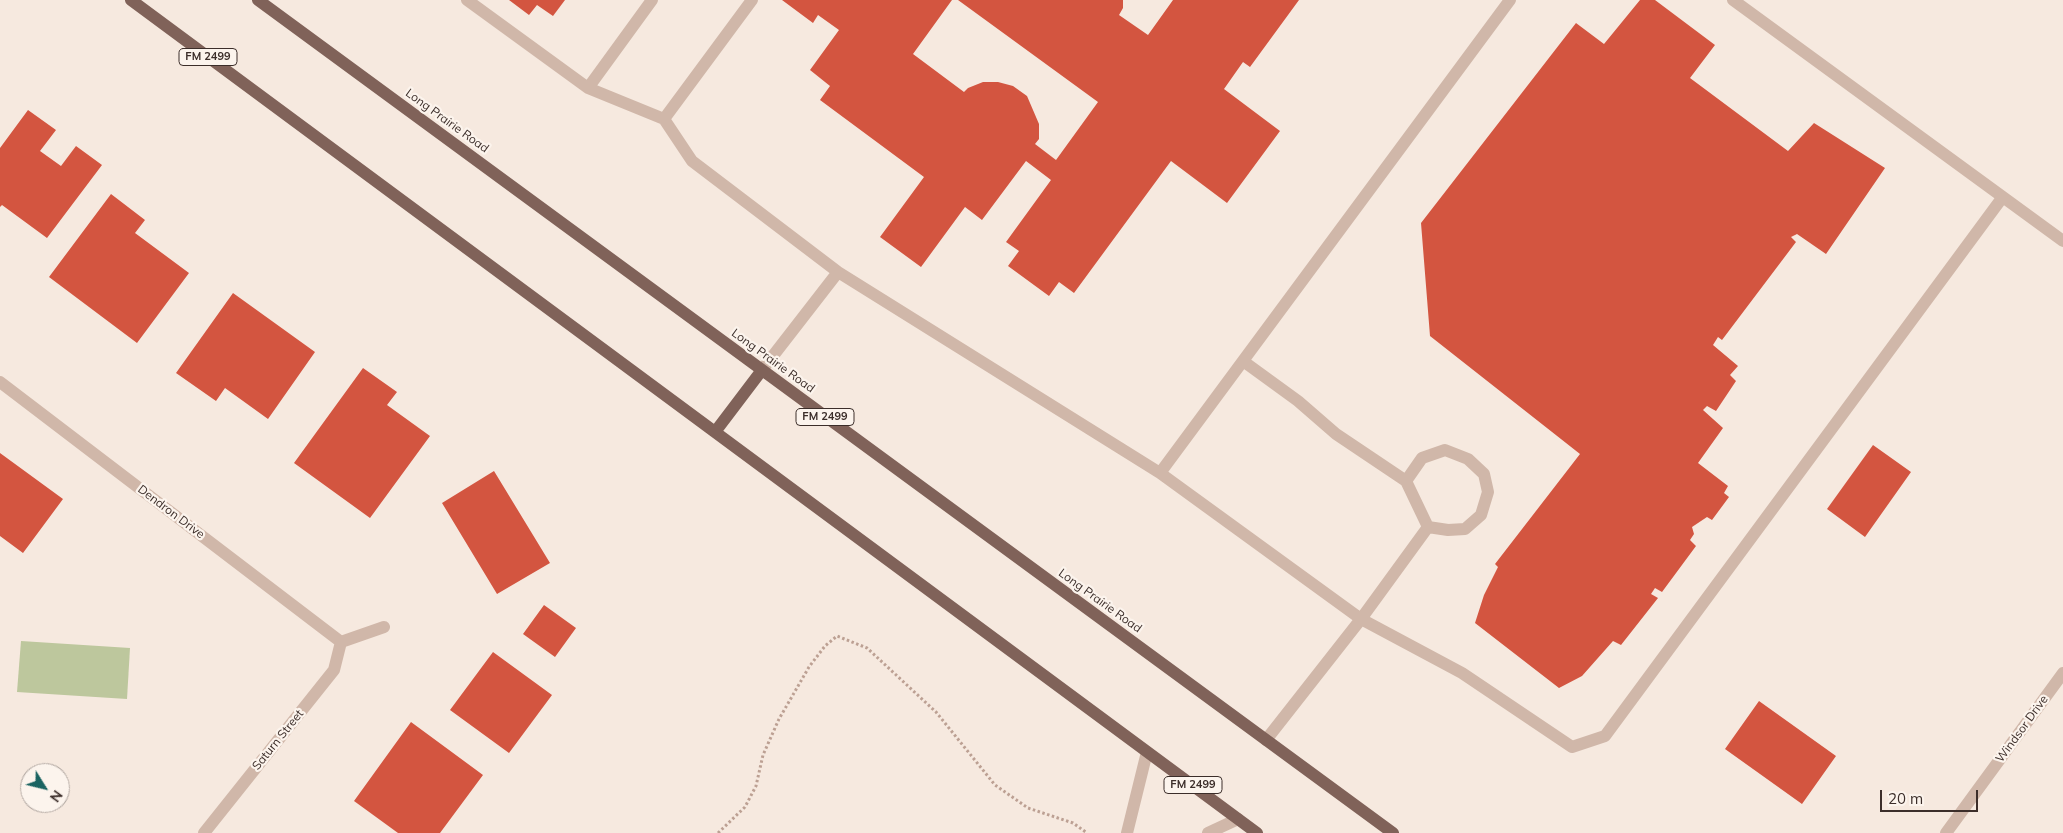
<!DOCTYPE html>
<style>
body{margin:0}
#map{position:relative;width:2063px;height:833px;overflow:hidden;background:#f6e9df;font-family:Mulish,sans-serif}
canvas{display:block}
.north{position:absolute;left:20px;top:763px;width:50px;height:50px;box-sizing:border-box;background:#fcf4ed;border:1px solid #afa59f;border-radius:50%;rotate:126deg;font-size:14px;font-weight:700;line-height:20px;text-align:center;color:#3c2e2a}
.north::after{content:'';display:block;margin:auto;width:18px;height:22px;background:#1a6361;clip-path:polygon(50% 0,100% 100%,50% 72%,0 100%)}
.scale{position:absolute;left:1880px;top:790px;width:98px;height:22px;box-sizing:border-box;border:2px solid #3c2e2a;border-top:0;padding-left:6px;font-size:15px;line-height:18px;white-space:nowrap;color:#3c2e2a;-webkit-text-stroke:4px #fcf4ed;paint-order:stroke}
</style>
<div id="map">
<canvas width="2063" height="833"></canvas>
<div class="north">N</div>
<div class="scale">20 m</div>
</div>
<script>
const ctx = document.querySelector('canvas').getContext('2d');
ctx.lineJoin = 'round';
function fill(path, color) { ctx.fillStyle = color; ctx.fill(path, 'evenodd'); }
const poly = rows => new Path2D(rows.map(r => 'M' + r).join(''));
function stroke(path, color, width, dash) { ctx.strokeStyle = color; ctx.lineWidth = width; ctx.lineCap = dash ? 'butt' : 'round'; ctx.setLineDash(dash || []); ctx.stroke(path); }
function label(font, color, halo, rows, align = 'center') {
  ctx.font = font + ' Mulish,sans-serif'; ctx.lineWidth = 4.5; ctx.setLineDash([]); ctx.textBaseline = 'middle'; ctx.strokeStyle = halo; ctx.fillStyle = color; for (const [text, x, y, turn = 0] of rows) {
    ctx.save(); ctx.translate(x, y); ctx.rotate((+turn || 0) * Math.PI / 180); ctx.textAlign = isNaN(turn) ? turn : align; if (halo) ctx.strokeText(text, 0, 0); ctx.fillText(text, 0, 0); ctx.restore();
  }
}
fill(poly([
 [21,641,130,648,127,699,17,692]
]), '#bdc79d');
fill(poly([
 [509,0,565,0,553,16,537,5,529,15],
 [782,0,952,0,913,54,964,92,968,88,983,82,998,82,1013,86,1027,96,1039,124,1039,139,1035,144,1056,160,1098,102,958,0,1123,0,1123,8,1119,15,1148,35,1173,0,1299,0,1250,67,1243,62,1224,89,1280,131,1227,203,1171,161,1074,293,1059,282,1049,296,1008,266,1019,251,1006,242,1051,180,1026,161,982,220,965,207,921,267,880,237,924,177,820,100,830,86,810,70,839,30,818,15,813,23],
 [1640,0,1655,0,1715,45,1690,78,1788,151,1814,123,1885,168,1826,254,1797,234,1791,237,1796,242,1722,340,1718,337,1713,345,1738,366,1730,375,1736,381,1716,411,1707,406,1703,410,1723,428,1698,463,1728,486,1724,493,1729,497,1712,520,1707,517,1692,527,1694,534,1690,540,1696,546,1662,592,1655,588,1651,594,1658,598,1621,645,1613,641,1582,676,1559,688,1475,623,1484,595,1498,567,1495,564,1580,454,1430,336,1421,223,1576,23,1604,44],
 [28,110,56,130,40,151,61,166,76,146,102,165,47,238,2,205,0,207,0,148],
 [111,194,145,220,135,233,189,273,137,343,49,277],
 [233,293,315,352,268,419,225,388,216,401,176,373],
 [363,368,397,392,387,405,430,436,370,518,294,463],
 [1873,445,1911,472,1865,537,1827,509],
 [0,453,63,499,23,553,0,536],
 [494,471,550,563,497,594,442,503],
 [544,605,576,628,555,657,523,634],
 [493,652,552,695,509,753,450,710],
 [1759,701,1836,756,1802,804,1725,749],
 [411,722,483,775,440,833,398,833,354,801]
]), '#d35540');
stroke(poly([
 [718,833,745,807,756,786,763,755,779,719,809,667,825,646,837,636,867,648,936,712,995,785,1028,808,1073,823,1087,833]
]), '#bca093', 3, [2.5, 2.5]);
stroke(poly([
 [467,0,588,88,664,119,692,161,838,272,1160,473,1361,619,1462,673,1572,747,1605,736,2002,198],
 [1733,0,2063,241],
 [588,88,652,0],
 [664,119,752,0],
 [1243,361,1298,401,1336,434,1406,481],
 [762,370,838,272],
 [1160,473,1510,0],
 [1266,740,1361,619,1428,527,1406,481,1422,458,1445,450,1468,459,1484,474,1488,492,1481,515,1465,529,1448,530,1428,527]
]), '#d0b7a9', 12);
stroke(poly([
 [0,382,341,642],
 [341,642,384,627],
 [204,833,334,670,341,642]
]), '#d0b7a9', 12);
stroke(poly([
 [1127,833,1147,752],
 [1208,833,1238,819],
 [1946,833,2063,673]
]), '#d0b7a9', 12);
stroke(poly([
 [131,0,1257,833],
 [258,0,1393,833],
 [715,432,762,370]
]), '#806259', 12);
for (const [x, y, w] of [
 [208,57,58],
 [825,417,58],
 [1193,785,58]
]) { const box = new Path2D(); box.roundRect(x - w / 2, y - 8.5, w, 17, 4); ctx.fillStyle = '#fcf4ed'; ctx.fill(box); stroke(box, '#3c2e2a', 1); }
label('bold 11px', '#3c2e2a', null, [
 ["FM 2499",208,57],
 ["FM 2499",825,417],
 ["FM 2499",1193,785]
]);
label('12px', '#3c2e2a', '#fcf4ed', [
 ["Long Prairie Road",447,121,36],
 ["Long Prairie Road",773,361,36],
 ["Dendron Drive",171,512,37],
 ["Long Prairie Road",1100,601,36],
 ["Windsor Drive",2022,729,-54],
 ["Saturn Street",278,740,-51]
]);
</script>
